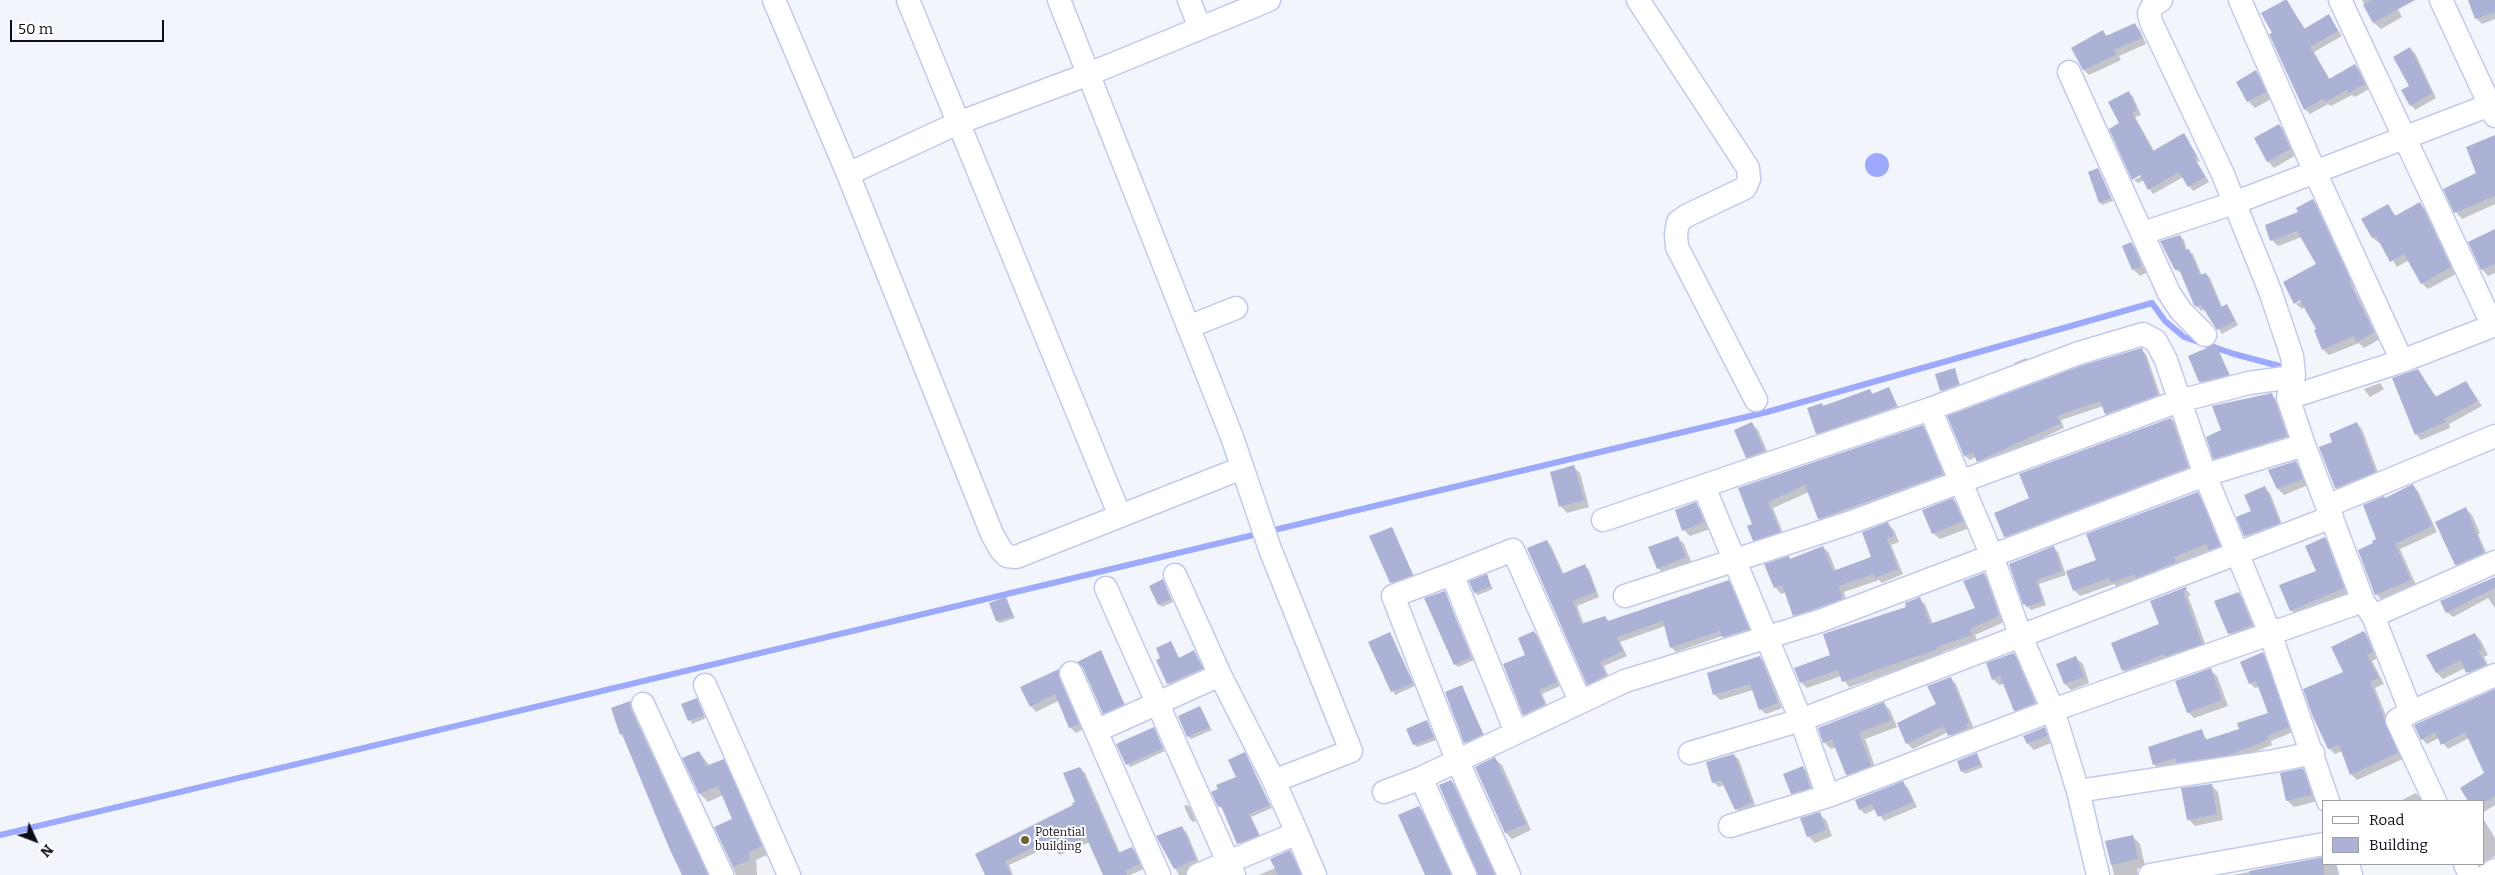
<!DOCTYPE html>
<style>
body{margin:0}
#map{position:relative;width:2495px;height:875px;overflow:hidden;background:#f3f5fc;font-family:Bitter,serif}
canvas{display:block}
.legend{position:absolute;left:2322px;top:800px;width:162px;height:65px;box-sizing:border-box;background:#fff;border:1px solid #9d9ea3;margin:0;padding:6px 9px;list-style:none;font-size:15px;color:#0b0d19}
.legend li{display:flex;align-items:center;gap:10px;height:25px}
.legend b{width:25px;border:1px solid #9d9ea3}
.north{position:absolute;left:10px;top:815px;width:50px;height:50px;-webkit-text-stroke:4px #fff;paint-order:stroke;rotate:133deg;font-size:14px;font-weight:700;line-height:20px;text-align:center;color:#0b0d19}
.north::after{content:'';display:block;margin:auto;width:18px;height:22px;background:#0b0d19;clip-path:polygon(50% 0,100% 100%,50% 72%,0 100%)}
.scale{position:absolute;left:10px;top:20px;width:154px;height:22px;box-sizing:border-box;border:2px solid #0b0d19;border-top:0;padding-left:6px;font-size:15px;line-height:18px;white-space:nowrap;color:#0b0d19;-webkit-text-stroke:4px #fff;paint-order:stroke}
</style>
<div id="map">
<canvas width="2495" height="875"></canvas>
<ul class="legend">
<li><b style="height:6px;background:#fff"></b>Road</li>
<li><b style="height:14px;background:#acb2d5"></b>Building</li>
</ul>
<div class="north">N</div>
<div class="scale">50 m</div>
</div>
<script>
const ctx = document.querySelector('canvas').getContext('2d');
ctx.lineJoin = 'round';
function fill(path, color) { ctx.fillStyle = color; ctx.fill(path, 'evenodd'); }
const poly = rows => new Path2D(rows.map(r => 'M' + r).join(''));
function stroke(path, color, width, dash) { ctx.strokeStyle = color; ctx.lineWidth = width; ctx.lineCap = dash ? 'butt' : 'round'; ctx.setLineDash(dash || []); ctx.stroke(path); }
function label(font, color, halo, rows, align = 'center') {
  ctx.font = font + ' Bitter,serif'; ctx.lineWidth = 4; ctx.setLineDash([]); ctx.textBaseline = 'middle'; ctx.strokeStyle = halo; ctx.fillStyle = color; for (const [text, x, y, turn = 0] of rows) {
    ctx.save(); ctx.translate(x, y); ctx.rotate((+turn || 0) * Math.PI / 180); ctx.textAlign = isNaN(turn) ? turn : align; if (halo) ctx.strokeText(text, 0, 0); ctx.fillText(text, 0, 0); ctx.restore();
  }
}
fill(poly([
 '1865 165a12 12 0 1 1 24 0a12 12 0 1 1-24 0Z'
]), '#9da9fb');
fill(poly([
 [2286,0,2305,29,2329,16,2342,36,2314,52,2330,80,2355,65,2360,71,2369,89,2355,97,2352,95,2331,106,2328,104,2310,114,2305,109,2273,33],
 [2362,0,2393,0,2402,17,2381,29,2374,23],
 [2469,0,2495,0,2495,19,2482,24,2476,18],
 [2135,25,2140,30,2146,44,2119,56,2121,60,2089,75,2084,70,2102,31,2108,37],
 [2410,49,2415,53,2436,98,2415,110,2411,105],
 [2256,72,2262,78,2271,99,2255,108,2248,101,2238,82],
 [2129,93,2133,97,2141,115,2135,117,2154,151,2184,135,2200,161,2197,162,2209,182,2193,191,2183,177,2153,194,2144,180,2138,183,2134,180,2146,174,2120,124],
 [2279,125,2286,131,2296,155,2274,168,2268,161],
 [2495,136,2495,204,2462,219,2456,212,2478,173],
 [2098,169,2113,201,2102,205,2100,202],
 [2313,200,2319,206,2356,287,2354,288,2380,339,2364,348,2359,343,2329,355,2323,349,2318,330,2305,307,2302,309,2296,304,2306,298,2305,296,2296,303,2285,283,2318,264,2302,237,2278,246,2272,240],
 [2420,204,2426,210,2456,274,2428,289,2422,283,2409,260,2397,267,2381,242,2379,243,2373,238,2388,206,2397,217],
 [2495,230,2495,273,2488,276,2482,269],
 [2180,236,2184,240,2187,251,2193,254,2202,276,2206,274,2210,278,2222,307,2226,305,2230,310,2238,325,2222,334,2205,309,2201,311,2197,306,2182,273,2176,270],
 [2131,243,2138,250,2148,272,2140,276,2133,269],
 [2216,346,2231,377,2203,384,2200,381],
 [2141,350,2146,354,2162,400,2111,419,2106,414,2103,406,2061,420,2064,428,1983,466,1976,457,1970,460,1965,456,1949,417],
 [2026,358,2029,360,2017,366,2014,363],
 [1954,369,1961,387,1944,394,1941,391],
 [2418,370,2437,398,2466,382,2482,406,2449,424,2450,428,2421,440,2416,434],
 [2380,383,2384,389,2370,397,2364,389],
 [1889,388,1899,409,1820,436,1817,433,1822,405,1824,407,1869,390,1873,394],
 [2271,394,2277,401,2292,442,2221,464,2214,458,2223,431],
 [2171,419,2177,425,2193,473,2011,542,2005,536,2030,499],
 [2356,423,2362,429,2380,478,2342,494,2336,488,2320,447,2334,443],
 [1752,424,1758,430,1770,458,1754,463,1747,457],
 [1922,427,1928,433,1948,480,1825,524,1819,519,1809,492,1773,508,1785,538,1760,546,1754,540,1753,524,1740,489],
 [2296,463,2302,469,2308,485,2284,495,2278,489],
 [1574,467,1580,473,1589,507,1567,513,1561,506],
 [2413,486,2418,491,2437,532,2400,549,2416,585,2381,599,2376,594,2375,544,2386,499],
 [2265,488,2270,493,2284,529,2251,541,2246,536,2238,518,2253,512],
 [2197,493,2203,499,2225,552,2216,555,2211,550,2179,563,2182,568,2118,588,2114,584,2080,596,2074,590,2098,561],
 [1953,500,1960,506,1969,528,1940,539,1933,533],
 [1696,504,1702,510,1710,529,1690,536,1684,530],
 [2465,508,2472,515,2480,533,2478,534,2489,559,2462,571,2456,565,2436,522],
 [1888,524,1894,530,1899,542,1891,545,1903,574,1882,583,1879,580,1844,592,1847,604,1800,621,1794,615,1786,592,1781,594,1776,588,1766,565,1789,558,1791,560,1823,547,1829,553,1836,571,1873,558],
 [1391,528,1415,578,1394,585,1391,582],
 [1677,537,1684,544,1692,564,1664,574,1658,568],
 [2325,539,2331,545,2350,595,2297,617,2291,610,2318,571],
 [1547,541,1551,546,1564,574,1584,565,1589,570,1599,597,1577,606,1584,625,1605,618,1609,622,1728,582,1733,586,1753,634,1727,641,1722,636,1676,652,1671,647,1665,626,1620,642,1627,656,1604,666,1610,680,1593,688,1588,684],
 [2054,548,2058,552,2066,575,2039,584,2046,605,2031,610,2025,604,2010,564],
 [1984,574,1989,580,2004,622,1975,635,1977,640,1942,652,1943,655,1849,687,1841,676,1807,688,1801,682,1831,656,1919,599,1925,604,1933,624,1977,609],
 [1486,576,1493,589,1478,595,1475,593],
 [2495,578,2495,608,2488,598,2453,617,2447,612],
 [1163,581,1173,602,1162,607,1159,604],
 [2185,588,2191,595,2188,596,2207,649,2128,676,2123,670,2161,625,2152,601],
 [1444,592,1474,660,1458,667,1455,664],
 [2239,594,2245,600,2258,631,2236,639,2229,633],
 [1006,598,1015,618,1000,623,997,621],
 [1534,632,1538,636,1560,686,1542,694,1548,708,1528,718,1524,714,1526,656],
 [2364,632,2370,638,2378,658,2372,661,2384,684,2375,688,2403,759,2357,780,2351,774,2342,751,2335,754,2329,748],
 [1390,634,1415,686,1395,695,1370,643],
 [2475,634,2481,641,2488,655,2484,657,2491,671,2474,679,2465,668,2443,679,2437,673,2428,655],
 [1170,642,1180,659,1194,651,1205,671,1171,687,1157,661,1162,658],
 [1101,652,1126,707,1107,716,1104,713],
 [2262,653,2267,658,2293,732,2271,741,2272,745,2244,756,2182,767,2179,763,2159,769,2154,765,2201,731,2208,741,2241,730,2269,714,2259,687,2255,688,2250,683,2242,662],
 [2013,654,2020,661,2041,709,2022,717,2015,710,2004,684,1999,685,1993,679],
 [1760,658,1765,663,1782,708,1766,714,1760,709,1753,690,1720,700,1714,694],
 [2076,658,2083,664,2089,683,2071,690,2065,684],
 [1059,670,1064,676,1083,729,1076,733,1070,727,1058,701,1036,712,1031,706],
 [2210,670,2217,676,2228,706,2194,718,2188,712],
 [1950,678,1956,684,1974,729,1955,741,1948,732,1913,749,1907,743,1937,705],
 [1461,687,1485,737,1468,745,1465,742],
 [2495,691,2495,805,2484,812,2484,801,2469,801,2461,789,2486,773,2469,738,2448,749,2439,738,2427,744,2422,739],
 [696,700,706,718,692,724,683,705],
 [630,703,638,711,713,875,684,875,622,734,613,709],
 [1884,704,1890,710,1897,727,1865,739,1877,772,1853,781,1847,775,1836,747,1831,749,1824,742],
 [1200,708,1212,730,1191,739,1188,736],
 [1427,721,1436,740,1417,747,1414,744],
 [1153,729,1165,751,1130,767,1118,745],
 [2044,729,2051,735,2053,742,2034,750,2028,744],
 [699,752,710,766,723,761,731,769,769,854,756,860,757,875,736,875,716,827,734,819,723,795,708,802,700,794,684,759],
 [1244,754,1272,808,1251,817,1261,838,1241,846,1223,809,1219,806,1238,777],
 [1734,755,1739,760,1756,807,1742,814,1736,809,1724,785,1719,787,1713,782],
 [1977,755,1983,767,1965,774,1962,771],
 [1495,759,1502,765,1531,830,1512,839,1506,833,1476,768],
 [1080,768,1085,773,1120,853,1132,848,1137,853,1144,869,1130,875,1105,875,1090,842,1059,855,1052,845,1009,865,1013,875,985,875,977,854,1075,805],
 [1803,768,1810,774,1816,793,1798,799,1792,793],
 [2302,770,2309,776,2318,801,2294,807,2287,800],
 [1451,781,1455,785,1496,875,1479,875],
 [1903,783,1908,788,1917,807,1884,821,1876,809,1865,814,1860,809],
 [2211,785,2218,792,2223,820,2195,826,2188,819],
 [2416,793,2423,801,2400,801],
 [1187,805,1190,807,1196,821,1193,822,1190,819,1184,806],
 [1419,808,1423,811,1452,875,1428,875],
 [1819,814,1826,820,1832,836,1815,843,1808,836],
 [2484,820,2495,838,2495,856,2484,862],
 [1181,827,1187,833,1201,867,1192,875,1179,875,1158,837],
 [2132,836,2140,844,2145,866,2137,869,2138,875,2114,875,2107,842],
 [1290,852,1295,857,1303,875,1259,875,1275,868],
 [2324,859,2324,864,2342,864,2341,875,2232,875]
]), '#0003');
stroke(poly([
 [0,835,1767,412,2152,303,2165,321,2184,337,2234,354,2287,368]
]), '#9da9fb', 6);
fill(poly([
 [2285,0,2287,0,2304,29,2329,14,2338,31,2310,47,2329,79,2355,64,2365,84,2349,93,2347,90,2325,102,2323,99,2304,110,2269,34,2272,33,2261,13],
 [2372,0,2415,0,2373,23,2363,5],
 [2468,0,2495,0,2495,12,2475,19],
 [2135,23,2142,38,2114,50,2116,55,2083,70,2071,48,2103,30,2106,36],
 [2410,47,2432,93,2410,106,2401,90,2409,86,2393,57],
 [2256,70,2266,92,2247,102,2236,82],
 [2129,91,2137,110,2132,113,2153,151,2184,133,2197,156,2194,157,2205,177,2188,187,2179,172,2148,190,2140,175,2132,180,2109,129,2119,123,2108,102],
 [2279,124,2290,149,2267,162,2254,138],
 [2495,135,2495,196,2454,213,2443,189,2476,173,2466,147],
 [2098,168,2111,198,2099,203,2088,172],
 [2313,199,2351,281,2349,282,2374,332,2357,342,2353,336,2322,350,2314,330,2316,329,2300,300,2294,304,2283,282,2316,264,2297,231,2270,241,2265,225,2298,212,2296,208],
 [2420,202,2451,267,2421,284,2404,254,2390,262,2376,236,2372,238,2361,219,2388,204,2395,216],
 [2495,229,2495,264,2481,270,2468,242],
 [2180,235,2185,250,2189,249,2200,275,2206,273,2221,307,2227,304,2235,321,2217,330,2201,305,2196,307,2194,305,2179,269,2175,270,2160,241],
 [2131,242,2142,266,2132,270,2122,246],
 [2216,344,2229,375,2199,382,2188,356],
 [2142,348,2158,395,2105,414,2100,401,2057,416,2061,423,1981,460,1977,462,1973,452,1964,456,1947,416,2083,365],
 [1955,368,1959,384,1940,391,1935,374],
 [2418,369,2435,397,2466,381,2478,401,2444,419,2446,422,2415,435,2392,378],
 [1889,387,1897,406,1816,434,1807,408,1822,403,1823,406,1870,389,1872,394],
 [2272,393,2287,436,2213,459,2206,437,2221,430,2212,406],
 [2171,418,2188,467,2004,537,1994,513,2029,498,2019,474],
 [1752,422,1764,451,1746,458,1734,430],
 [2357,422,2375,472,2335,488,2319,447,2332,442,2329,434],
 [1923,425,1943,474,1818,519,1805,485,1768,502,1780,532,1753,541,1747,526,1752,524,1738,488],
 [2296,461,2303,479,2277,489,2268,470],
 [1574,465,1584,500,1559,507,1550,472],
 [2413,484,2432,526,2395,544,2411,580,2375,595,2358,550,2373,543,2372,541,2376,539,2363,505,2384,496,2385,498],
 [2265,486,2280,523,2244,536,2236,517,2251,511,2244,495],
 [2198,492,2220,546,2209,550,2206,544,2174,557,2176,562,2136,578,2135,574,2111,583,2109,578,2073,591,2066,571,2096,560,2086,534],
 [1953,498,1963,521,1932,534,1922,510],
 [1696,502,1704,522,1682,531,1675,510],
 [2466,507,2484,553,2455,565,2435,522],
 [1888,522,1894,536,1887,539,1898,569,1875,578,1874,574,1839,586,1842,599,1793,616,1782,585,1774,588,1764,564,1789,556,1790,559,1823,546,1833,571,1871,557,1862,532],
 [1392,527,1413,575,1390,583,1369,536],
 [1678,536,1686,557,1657,569,1648,547],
 [2325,537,2344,588,2290,611,2279,585,2316,571,2305,546],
 [1547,540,1562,574,1585,564,1592,582,1596,592,1573,601,1581,624,1605,616,1608,621,1729,580,1749,629,1722,637,1720,631,1670,648,1663,621,1617,637,1623,651,1600,662,1606,675,1587,685,1527,548],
 [2054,546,2062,571,2036,580,2043,601,2026,607,2025,604,2023,605,2009,564],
 [1984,573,1999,616,1970,629,1972,635,1937,647,1938,649,1842,682,1838,670,1800,683,1794,668,1830,655,1823,634,1906,607,1905,603,1920,597,1930,624,1975,608,1963,581],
 [1487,574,1491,586,1474,593,1469,581],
 [2495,577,2495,588,2446,613,2440,601],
 [1163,579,1171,599,1158,605,1149,586],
 [2186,587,2187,589,2183,591,2202,644,2166,656,2164,654,2122,671,2111,643,2159,624,2150,601],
 [1445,591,1471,657,1454,665,1424,598],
 [2239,592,2252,625,2228,634,2214,601],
 [1006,597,1013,616,996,621,989,603],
 [1534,631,1557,682,1539,690,1545,704,1523,715,1503,664,1525,655,1518,638],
 [2364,631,2373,652,2367,655,2379,678,2370,682,2398,753,2350,775,2339,745,2328,749,2313,717,2303,689,2343,672,2331,647],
 [1390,632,1413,683,1391,692,1368,642],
 [2475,633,2482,649,2478,650,2486,665,2466,673,2461,660,2436,673,2426,655],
 [1171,641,1179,658,1194,650,1203,668,1167,684,1156,660,1160,658,1156,648],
 [1101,650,1124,704,1103,714,1083,668,1077,662],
 [2263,652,2289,727,2267,736,2268,740,2229,755,2176,763,2176,758,2153,765,2148,747,2202,729,2205,740,2239,729,2237,723,2268,713,2256,681,2249,684,2240,662],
 [2014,653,2035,703,2014,711,2000,676,1992,680,1986,663],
 [1760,656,1778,703,1759,710,1750,684,1713,695,1707,673],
 [2076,656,2084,677,2064,684,2056,664],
 [2211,668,2222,700,2187,713,2175,681],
 [1059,669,1059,678,1079,724,1069,728,1055,694,1030,707,1020,687],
 [1951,677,1969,723,1966,724,1968,728,1948,736,1944,726,1906,744,1897,723,1936,704,1927,686],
 [1462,685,1483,734,1464,743,1445,692],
 [2495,689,2495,796,2487,801,2468,801,2460,788,2484,773,2465,732,2441,745,2435,732,2421,740,2414,725],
 [697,698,704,715,688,721,681,704],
 [630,701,631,710,708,875,682,875,670,850,622,734,620,735,611,708],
 [1884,702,1891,720,1859,733,1871,766,1846,775,1832,740,1823,743,1818,728],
 [1200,706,1210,727,1187,737,1178,716],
 [1427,720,1434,737,1413,745,1406,729],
 [1154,727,1163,748,1126,765,1116,744],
 [2045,727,2047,736,2027,744,2023,736],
 [699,751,706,766,724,759,762,846,749,852,749,860,733,867,714,827,732,819,718,786,699,794,682,758],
 [1245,752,1270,805,1249,814,1259,835,1237,844,1221,806,1218,807,1211,792,1218,789,1216,785,1236,777,1228,760],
 [1977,753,1981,764,1961,772,1957,761],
 [1734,754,1752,802,1735,810,1721,780,1712,783,1706,762],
 [1495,757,1526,824,1505,833,1475,767],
 [1803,766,1810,788,1791,794,1783,774],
 [1080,767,1118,853,1132,847,1140,864,1125,871,1127,875,1103,875,1086,837,1053,851,1049,840,1005,861,1011,875,985,875,975,854,1073,805,1072,803,1075,802,1063,773],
 [2303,768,2312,795,2286,801,2280,773],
 [1451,780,1495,875,1478,875,1439,785],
 [1903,781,1913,802,1878,817,1872,804,1859,810,1855,800],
 [2212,784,2217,814,2187,820,2181,788],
 [1419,806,1451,875,1425,875,1398,815],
 [1820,812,1826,830,1807,837,1800,818],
 [1182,826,1196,859,1174,869,1156,836],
 [2133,835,2138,859,2111,865,2105,841],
 [1290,850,1301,875,1278,875,1270,859],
 [2324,857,2324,875,2250,875,2249,871]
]), '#acb2d5');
const street = poly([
 [774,0,848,174,992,534,1001,550,1007,556,1016,557,1242,468],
 [908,0,1120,516],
 [1059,0,1232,437,1270,549,1351,751,1274,781],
 [1189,0,1200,28],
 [1638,0,1748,168,1749,179,1745,188,1686,216,1678,222,1676,234,1677,247,1756,400],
 [2161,0,2152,7,2149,13,2151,22,2222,172,2270,291,2292,356,2294,375,2288,398,2304,445,2363,601,2373,616,2411,712],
 [2240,0,2315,172,2402,361],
 [2340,0,2493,326],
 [2441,0,2495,116],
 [2069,72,2169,293,2181,311,2205,335],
 [848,174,958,123,1089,74,1269,0],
 [2143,233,2234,203,2495,103],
 [1188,327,1236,308],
 [2288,398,2402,361,2495,325],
 [1930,409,1992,556,2021,637,2053,710,2078,791,2098,875],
 [1704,487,1801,720,1828,796],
 [2327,506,2495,436],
 [1603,520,1930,409,2079,353,2143,334,2156,341,2166,360,2205,475,2270,633,2328,801],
 [1452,574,1393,596,1457,760,1509,875],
 [1175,575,1220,675,1274,781,1297,833],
 [1106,588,1234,875],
 [1625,596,1849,523,2179,401,2249,383,2292,377],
 [2373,616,2495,562],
 [1071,673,1096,731],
 [705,685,789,875],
 [643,704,722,875],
 [1516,732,1452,574,1513,550,1580,701],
 [1690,753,1801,720,2332,517],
 [1421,778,1465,875],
 [2078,791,2274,761,2313,753],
 [1384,792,1421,778,1625,681,1820,621,2205,475,2304,445],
 [2435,801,2397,720,2411,712,2495,675],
 [1730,826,1828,796,2053,710,2363,601],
 [2348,864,2351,875],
 [2465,864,2470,875],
 [1159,875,1096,731,1220,675],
 [1198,875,1297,833,1315,875],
 [2150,875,2324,844],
 [2487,875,2495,870]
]);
stroke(street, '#c2c9ed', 25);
stroke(street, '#fff', 22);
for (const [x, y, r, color] of [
 [1025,840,5,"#6d622e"]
]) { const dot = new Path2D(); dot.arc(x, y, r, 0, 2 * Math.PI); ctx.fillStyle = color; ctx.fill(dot); stroke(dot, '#fff', 2); }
label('12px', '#0b0d19', '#fff', [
 ["Potential",1035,833],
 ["building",1035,847]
], 'left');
</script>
